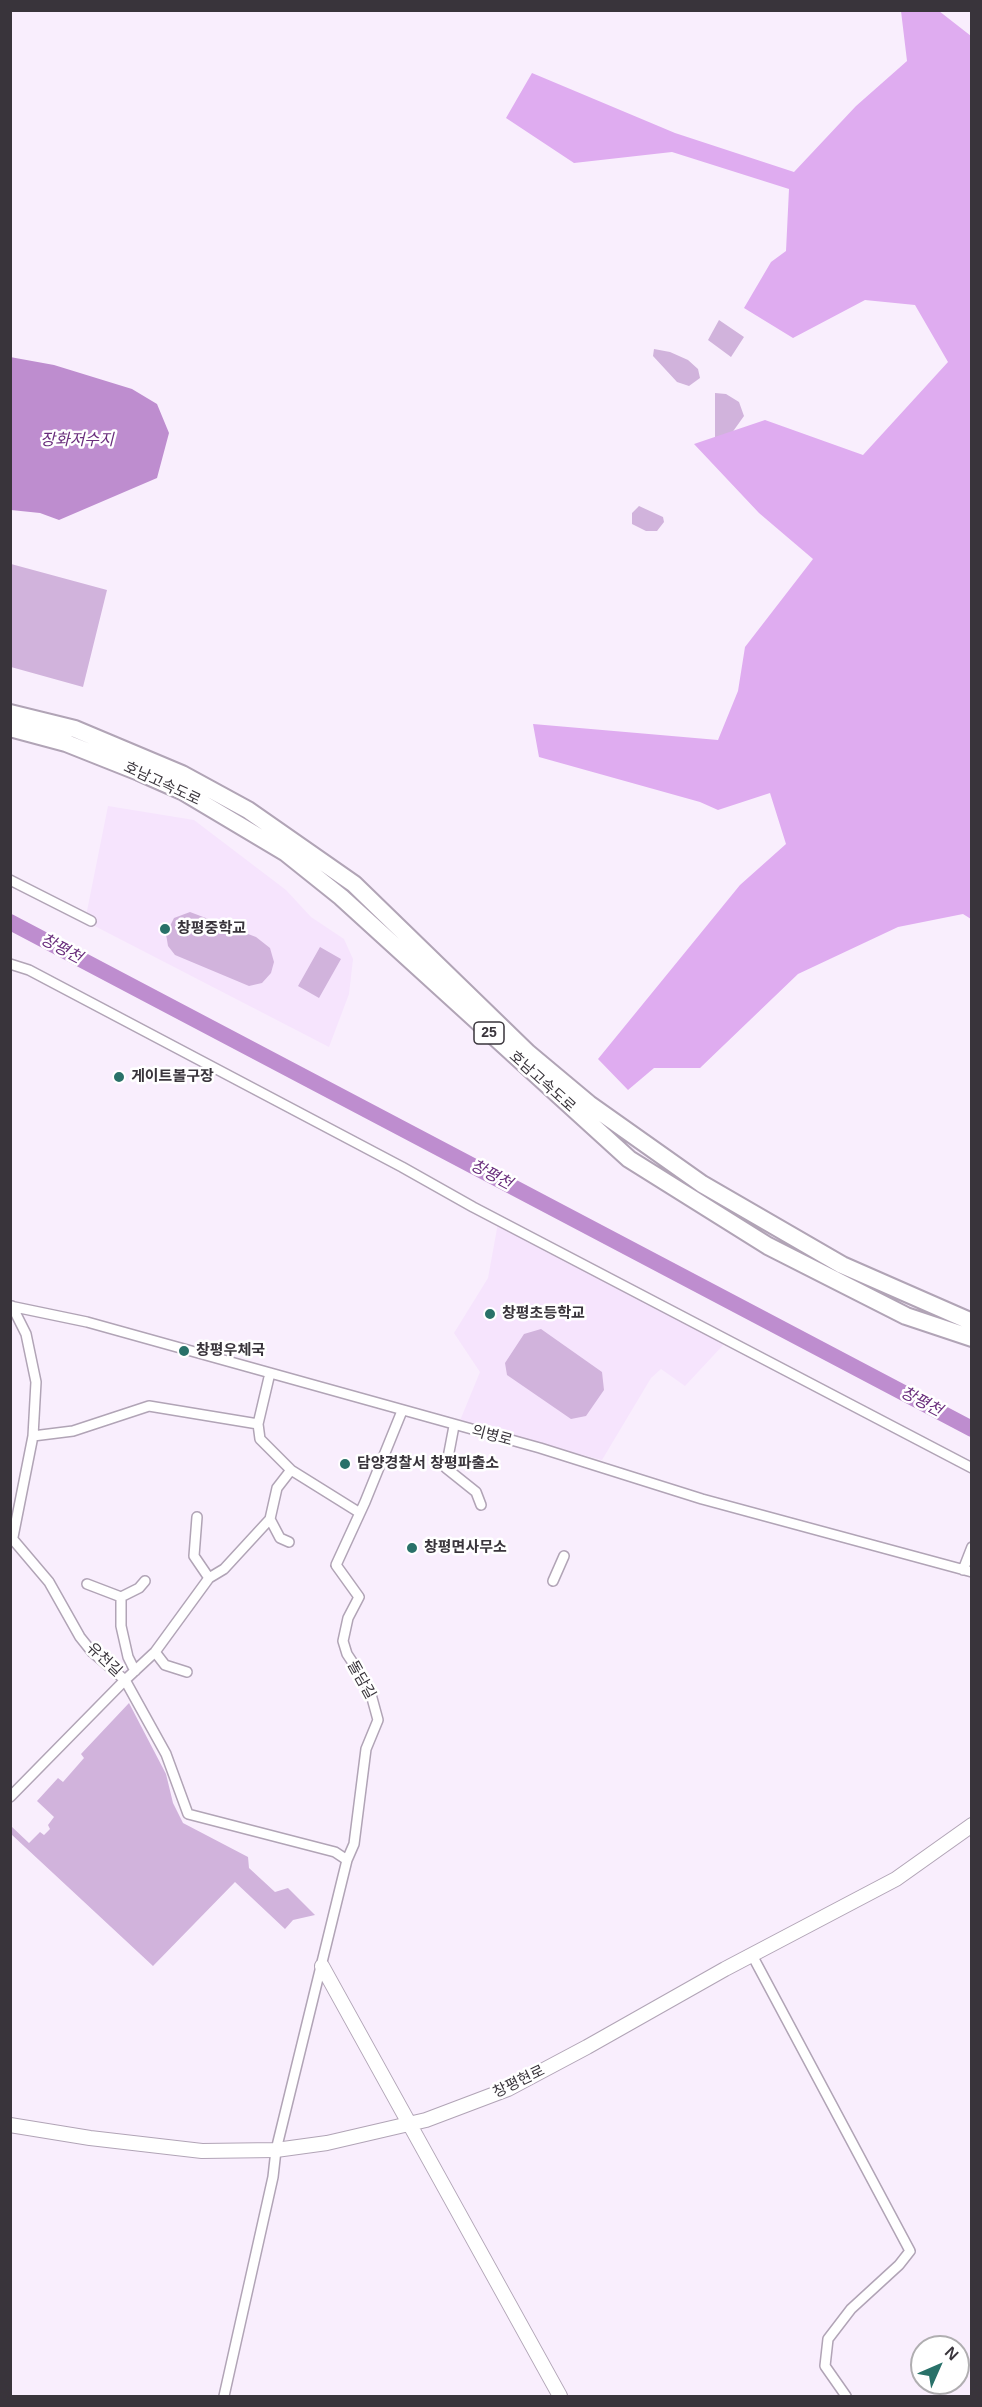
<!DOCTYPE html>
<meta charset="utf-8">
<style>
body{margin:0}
#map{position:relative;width:982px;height:2407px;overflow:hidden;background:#f9eefd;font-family:Helvetica,sans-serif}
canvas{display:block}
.frame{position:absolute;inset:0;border:12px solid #39343b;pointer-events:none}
.north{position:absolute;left:910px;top:2335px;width:60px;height:60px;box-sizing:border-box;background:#fff;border:2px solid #b0aeb1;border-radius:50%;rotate:45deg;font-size:16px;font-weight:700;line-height:24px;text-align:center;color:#39343b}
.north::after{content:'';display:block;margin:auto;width:21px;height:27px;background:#297169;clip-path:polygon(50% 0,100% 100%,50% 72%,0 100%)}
</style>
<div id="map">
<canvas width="982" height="2407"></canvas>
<div class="frame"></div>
<div class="north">N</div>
</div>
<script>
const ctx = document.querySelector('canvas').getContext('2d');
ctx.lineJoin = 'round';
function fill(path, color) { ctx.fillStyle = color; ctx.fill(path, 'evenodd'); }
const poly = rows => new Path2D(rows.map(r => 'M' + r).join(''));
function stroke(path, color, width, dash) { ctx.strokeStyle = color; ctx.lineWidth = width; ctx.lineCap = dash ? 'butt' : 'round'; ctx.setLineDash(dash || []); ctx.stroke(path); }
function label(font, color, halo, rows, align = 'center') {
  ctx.font = font + ' Helvetica,"Noto Sans KR",sans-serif'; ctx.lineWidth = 5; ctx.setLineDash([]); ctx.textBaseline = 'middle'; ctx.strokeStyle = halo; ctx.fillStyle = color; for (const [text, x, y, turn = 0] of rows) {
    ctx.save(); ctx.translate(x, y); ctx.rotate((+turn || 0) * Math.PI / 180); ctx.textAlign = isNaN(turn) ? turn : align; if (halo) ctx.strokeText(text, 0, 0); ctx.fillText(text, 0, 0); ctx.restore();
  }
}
fill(poly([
 [108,806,194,820,286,890,311,917,344,939,353,959,349,994,329,1047,85,921],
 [498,1223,726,1342,685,1386,661,1369,651,1378,602,1460,459,1423,480,1372,454,1333,488,1278]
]), '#f6e4fd');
fill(poly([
 [719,320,744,337,731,357,708,340],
 [654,349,670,352,688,360,698,369,700,378,689,386,677,382,653,356],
 [715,393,726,394,739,402,744,416,729,437,715,440],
 [639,506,663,517,664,522,657,531,646,531,632,524,632,513],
 [11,564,107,590,83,687,11,667],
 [190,912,256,937,270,948,274,962,271,973,262,983,249,986,175,955,168,946,166,934,174,918],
 [320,947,341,959,319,998,298,986],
 [541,1329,602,1372,604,1390,586,1416,571,1419,507,1375,505,1363,524,1334],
 [129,1703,166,1774,173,1803,183,1823,248,1857,249,1868,275,1892,288,1888,315,1915,293,1920,285,1929,235,1882,153,1966,11,1834,11,1826,29,1843,40,1832,44,1835,50,1829,48,1825,54,1817,37,1801,58,1778,63,1782,84,1758,81,1754]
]), '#d1b3dc');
fill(poly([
 [901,11,939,11,971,36,971,919,963,914,898,927,798,974,700,1068,654,1068,628,1090,598,1059,740,885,786,844,770,793,718,810,700,802,539,757,533,724,718,740,738,691,745,647,813,559,759,513,694,444,765,420,863,455,948,362,915,305,865,300,793,338,744,308,771,262,786,251,789,189,672,152,574,163,506,118,532,73,675,133,794,172,856,106,907,61]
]), '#dfacf0');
fill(poly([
 [10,357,54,365,132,389,157,404,169,433,157,478,59,520,40,513,11,510]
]), '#be8dcf');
stroke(poly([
 [10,922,972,1429]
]), '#be8dcf', 16);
const street = poly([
 [10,880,91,921],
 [10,964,29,970,402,1167,473,1207,972,1468],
 [10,1306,87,1322,540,1448,702,1499,972,1572],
 [12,1306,26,1334,36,1382,33,1436,73,1431,149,1406,258,1424],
 [454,1426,446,1468,476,1492,481,1505],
 [291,1470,360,1513],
 [197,1517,194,1556,209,1578,155,1652,125,1680,166,1754,188,1814,335,1852,347,1860],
 [270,1519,280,1538,289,1542],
 [10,1536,49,1582,80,1637,92,1652,125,1680,10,1797],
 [13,1537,33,1436],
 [966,1570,963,1570,972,1547],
 [209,1578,224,1569,270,1519,277,1488,291,1470,260,1439,258,1424,270,1373],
 [553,1581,564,1556],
 [87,1584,121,1597],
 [155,1652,165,1665,187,1672],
 [135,1671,128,1657,121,1626,121,1597,139,1588,145,1581],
 [752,1955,910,2251,899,2265,851,2309,828,2339,825,2366,846,2396],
 [224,2396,273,2177,276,2150,347,1860,354,1844,366,1749,378,1720,369,1687,347,1654,343,1641,348,1618,359,1597,336,1565,365,1502,402,1411]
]);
const secondary = poly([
 [322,1966,560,2396],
 [10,2125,90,2138,202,2151,276,2150,327,2143,426,2120,508,2089,587,2047,725,1969,896,1879,972,1825]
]);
const highway = poly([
 [10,713,75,729,182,774,248,810,354,884,528,1053,589,1104,702,1184,842,1265,972,1322],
 [10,728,66,743,139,772,182,791,286,853,341,897,629,1159,768,1246,906,1316,972,1338]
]);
stroke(street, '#b1a4b6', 12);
stroke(secondary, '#b1a4b6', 16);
stroke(highway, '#b1a4b6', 20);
stroke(street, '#fff', 9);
stroke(secondary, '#fff', 14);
stroke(highway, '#fff', 16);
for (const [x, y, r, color] of [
 [165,929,6,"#297169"],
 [119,1077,6,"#297169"],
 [490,1314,6,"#297169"],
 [184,1351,6,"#297169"],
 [345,1464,6,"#297169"],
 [412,1548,6,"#297169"]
]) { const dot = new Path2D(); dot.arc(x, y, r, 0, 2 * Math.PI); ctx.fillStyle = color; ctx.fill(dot); stroke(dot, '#fff', 2); }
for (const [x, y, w] of [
 [489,1033,30]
]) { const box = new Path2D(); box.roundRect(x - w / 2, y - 11, w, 22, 4.5); ctx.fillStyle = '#fff'; ctx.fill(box); stroke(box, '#39343b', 1.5); }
label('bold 14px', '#39343b', null, [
 ["25",489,1033]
]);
label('15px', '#39343b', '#fff', [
 ["호남고속도로",162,784,25],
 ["호남고속도로",542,1082,42],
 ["의병로",492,1436,15],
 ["유천길",104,1660,43],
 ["돌담길",361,1680,61],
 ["창평현로",519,2082,-26]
]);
label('bold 15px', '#39343b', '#fff', [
 ["창평중학교",177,929],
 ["게이트볼구장",131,1077],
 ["창평초등학교",502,1314],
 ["창평우체국",196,1351],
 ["담양경찰서 창평파출소",357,1464],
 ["창평면사무소",424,1548]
], 'left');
label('italic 16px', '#692d7c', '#fff', [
 ["장화저수지",77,441],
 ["창평천",61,949,28],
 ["창평천",491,1175,28],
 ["창평천",921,1402,28]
]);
</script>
